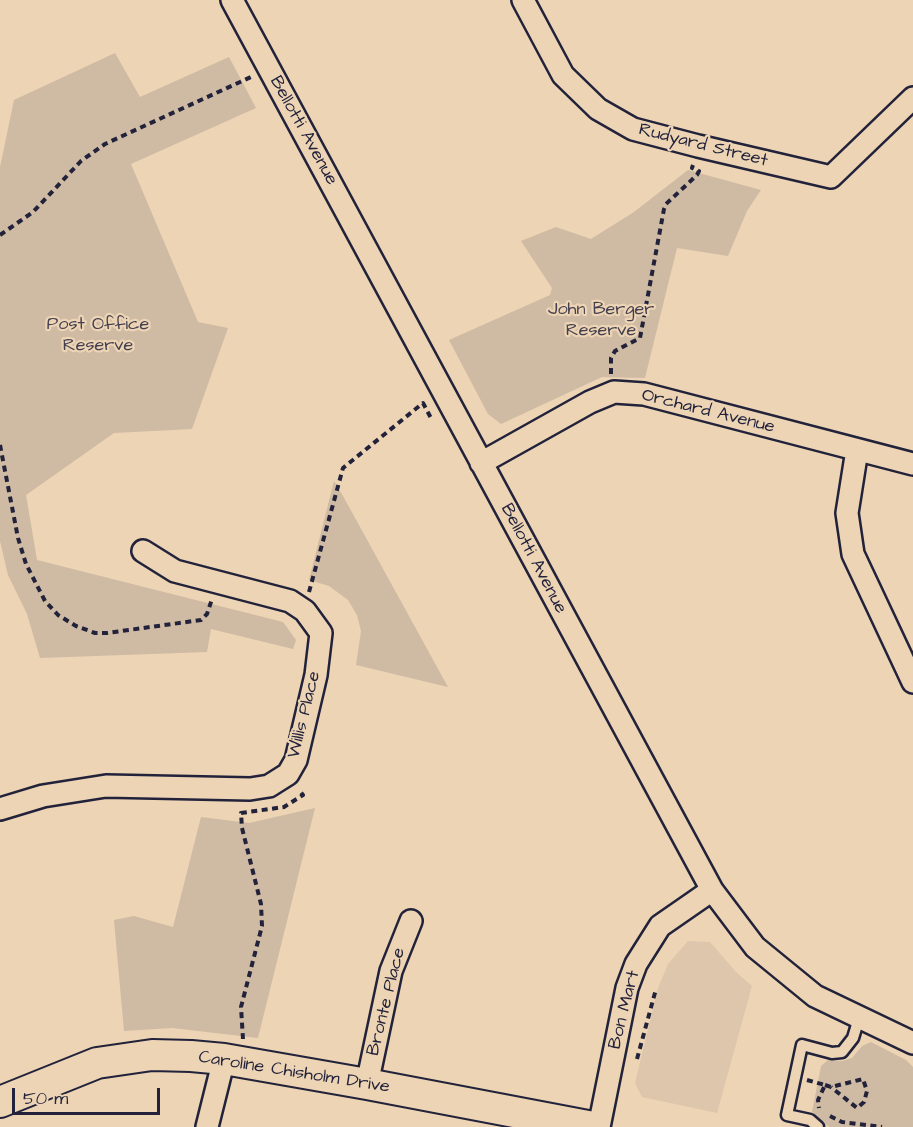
<!DOCTYPE html>
<style>
body{margin:0}
#map{position:relative;width:913px;height:1127px;overflow:hidden;background:#ecd4b4;font-family:"Architects Daughter",sans-serif}
canvas{display:block}
.scale{position:absolute;left:12px;top:1088px;width:148px;height:27px;box-sizing:border-box;border:3px solid #22223b;border-top:0;padding-left:8px;font-size:18px;line-height:21px;white-space:nowrap;color:#22223b;-webkit-text-stroke:4px #ecd4b4;paint-order:stroke}
</style>
<div id="map">
<canvas width="913" height="1127"></canvas>
<div class="scale">50 m</div>
</div>
<script>
const ctx = document.querySelector('canvas').getContext('2d');
ctx.lineJoin = 'round';
function fill(path, color) { ctx.fillStyle = color; ctx.fill(path, 'evenodd'); }
const poly = rows => new Path2D(rows.map(r => 'M' + r).join(''));
function stroke(path, color, width, dash) { ctx.strokeStyle = color; ctx.lineWidth = width; ctx.lineCap = dash ? 'butt' : 'round'; ctx.setLineDash(dash || []); ctx.stroke(path); }
function label(font, color, halo, rows, align = 'center') {
  ctx.font = font + ' "Architects Daughter",sans-serif'; ctx.lineWidth = 4.5; ctx.setLineDash([]); ctx.textBaseline = 'middle'; ctx.strokeStyle = halo; ctx.fillStyle = color; for (const [text, x, y, turn = 0] of rows) {
    ctx.save(); ctx.translate(x, y); ctx.rotate((+turn || 0) * Math.PI / 180); ctx.textAlign = isNaN(turn) ? turn : align; if (halo) ctx.strokeText(text, 0, 0); ctx.fillText(text, 0, 0); ctx.restore();
  }
}
fill(poly([
 [688,941,710,942,736,972,752,986,717,1113,642,1097,635,1083,658,988,668,964]
]), '#ddc6ab');
fill(poly([
 [115,53,140,97,229,57,256,108,131,164,198,322,228,328,192,429,114,433,26,495,37,560,283,622,296,640,293,649,211,629,207,652,40,658,27,614,8,575,0,541,0,167,14,100],
 [688,170,761,190,747,211,728,256,677,248,645,378,602,377,501,424,488,414,449,340,550,295,552,288,521,241,556,227,591,239,634,212],
 [334,481,343,496,448,687,356,665,361,631,357,615,348,600,329,586,309,580],
 [315,808,258,1038,172,1028,124,1031,114,920,134,916,173,927,201,817,249,823],
 [871,1042,906,1060,913,1067,913,1127,829,1127,812,1112,821,1066,828,1060,842,1061,852,1058,862,1046]
]), '#cfbaa3');
const lane = poly([
 [818,1127,810,1120,787,1115,802,1045,832,1053,842,1052,853,1038,859,1018]
]);
const street = poly([
 [232,0,712,890,755,947,815,996,913,1043],
 [523,0,563,75,598,109,633,129,698,146,831,177,913,98],
 [857,450,847,513,853,554,913,682],
 [481,463,590,402,614,392,644,394,913,464],
 [0,809,43,796,106,786,250,789,269,786,288,774,296,760,316,675,321,633,305,611,290,601,175,571,143,551],
 [367,1084,391,971,411,921],
 [207,1127,224,1059],
 [599,1127,627,988,636,964,660,926,712,890]
]);
const secondary = poly([
 [0,1102,97,1063,152,1055,191,1056,224,1059,367,1084,593,1127]
]);
stroke(lane, '#22223b', 15);
stroke(street, '#22223b', 26);
stroke(secondary, '#22223b', 34);
stroke(poly([
 [0,235,33,212,81,161,105,144,253,76],
 [611,374,611,358,615,351,640,338,664,209,666,204,697,175,699,171,692,168,693,165],
 [0,445,18,538,26,564,45,601,58,615,76,626,95,633,107,633,201,620,207,614,212,599],
 [309,592,343,468,423,403,432,420],
 [243,1039,241,1007,262,926,261,904,242,828,241,813,284,807,303,795,299,790],
 [637,1059,656,989],
 [807,1080,825,1085,818,1100,819,1108],
 [825,1085,831,1087,863,1079,867,1091,864,1102,857,1108,831,1087],
 [830,1116,842,1122,882,1127]
]), '#22223b', 4, [6, 4.5]);
stroke(lane, '#ecd4b4', 10);
stroke(street, '#ecd4b4', 21);
stroke(secondary, '#ecd4b4', 30);
label('18px', '#22223b', '#ecd4b4', [
 ["Bellotti Avenue",303,131,61],
 ["Rudyard Street",703,146,14],
 ["Orchard Avenue",708,412,14],
 ["Bellotti Avenue",533,559,62],
 ["Willis Place",305,715,-76],
 ["Bronte Place",387,1002,-76],
 ["Bon Mart",625,1010,-76],
 ["Caroline Chisholm Drive",294,1073,9]
]);
label('18px', '#454050', '#ecd4b4', [
 ["John Berger",601,310],
 ["Reserve",601,331],
 ["Post Office",98,325],
 ["Reserve",98,346]
]);
</script>
